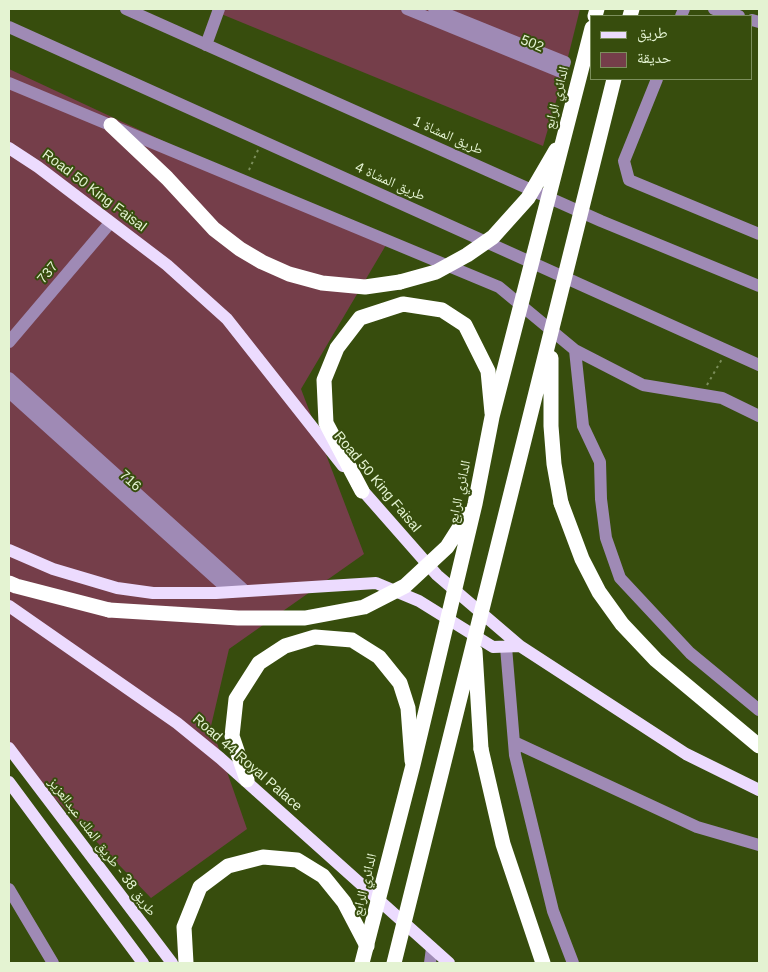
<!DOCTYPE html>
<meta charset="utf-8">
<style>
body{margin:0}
#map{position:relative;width:768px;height:972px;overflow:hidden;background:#374d0d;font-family:Arial,"Noto Naskh Arabic",sans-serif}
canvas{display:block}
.frame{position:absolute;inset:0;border:10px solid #e4f3d2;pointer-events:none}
.legend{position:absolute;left:590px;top:15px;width:162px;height:65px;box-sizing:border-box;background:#374d0d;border:1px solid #7c8f5c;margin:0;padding:6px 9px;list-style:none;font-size:15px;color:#e4f3d2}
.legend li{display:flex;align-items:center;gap:10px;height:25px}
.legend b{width:25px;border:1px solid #7c8f5c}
</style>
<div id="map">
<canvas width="768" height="972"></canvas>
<div class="frame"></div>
<ul class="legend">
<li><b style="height:6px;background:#ecdbfe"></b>طريق</li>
<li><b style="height:14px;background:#753e4a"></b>حديقة</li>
</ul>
</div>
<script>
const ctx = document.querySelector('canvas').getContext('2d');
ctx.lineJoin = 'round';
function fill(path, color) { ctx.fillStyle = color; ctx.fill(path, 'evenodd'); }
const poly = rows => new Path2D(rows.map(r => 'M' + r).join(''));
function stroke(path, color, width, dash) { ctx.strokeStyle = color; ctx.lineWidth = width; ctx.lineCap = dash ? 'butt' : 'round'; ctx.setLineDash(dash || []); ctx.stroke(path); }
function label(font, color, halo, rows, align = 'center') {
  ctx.font = font + ' Arial,"Noto Naskh Arabic",sans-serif'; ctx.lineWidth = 4; ctx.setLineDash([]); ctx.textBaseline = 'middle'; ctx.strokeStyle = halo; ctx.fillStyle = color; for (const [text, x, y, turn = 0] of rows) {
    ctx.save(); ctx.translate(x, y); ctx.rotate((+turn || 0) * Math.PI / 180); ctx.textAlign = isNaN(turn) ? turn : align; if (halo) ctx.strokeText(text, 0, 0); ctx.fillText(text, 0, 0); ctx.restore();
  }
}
fill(poly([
 [209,9,580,9,563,77,543,146],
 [9,69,386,245,301,389,364,554,229,649,211,726,247,829,151,898,9,751]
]), '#753e4a');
stroke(poly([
 [249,170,258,150],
 [707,385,722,359]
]), '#7b8e5a', 2, [2.5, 4]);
stroke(poly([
 [126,9,601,221,759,286],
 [407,9,561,72,565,62,434,9],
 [714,9,739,16],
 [681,16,684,9],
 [752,20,759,22],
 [9,27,759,365],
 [206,45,219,9],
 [657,79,624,161,629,180,759,234],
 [9,83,499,287,575,350],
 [9,342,110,223],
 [9,378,245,591],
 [9,392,231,592],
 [759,416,722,398,643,385,575,350,583,426,600,462,601,499,606,538,620,578,690,653,759,710],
 [506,647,515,755,553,911,573,963],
 [514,742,697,827,759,845],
 [9,889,53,963],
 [430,963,432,948]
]), '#9f8ab5', 12);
stroke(poly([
 [9,148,38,167,167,265,227,319,343,466],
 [357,484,437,575,520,646,686,754,759,790],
 [9,550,53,569,117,588,153,593,216,593,376,583,419,601,493,647,520,646],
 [9,606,177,723,220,758,449,963],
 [9,748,172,963],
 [9,782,143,963]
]), '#ecdbfe', 12);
stroke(poly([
 [595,16,597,9],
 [630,16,632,9],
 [111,125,167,178,214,229,240,249,262,262,289,274,322,283,365,287,400,282],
 [362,491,326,423,324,380,337,348,360,318,403,304,442,310,465,325,488,371,492,413],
 [561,503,582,559,599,592,622,624,656,660,759,746],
 [9,583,16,586,109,610],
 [481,749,503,844,543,963],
 [247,780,232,736,236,699,259,663,285,646,315,637,352,640,379,657,400,683,408,708,412,761],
 [186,963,184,927,200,887,228,866,263,857,297,860,323,876,344,902,367,946]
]), '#fff', 15);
stroke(poly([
 [400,282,436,272,467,255,493,237,528,198,556,150],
 [551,358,551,426,554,464,561,503],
 [109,610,238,618,305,618,364,607,405,586,447,547,468,514],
 [475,651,481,749],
 [362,963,413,765,475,504,492,417,592,28],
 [394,963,614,79]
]), '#fff', 15);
label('14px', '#e4f3d2', '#374d0d', [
 ["502",532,44,22],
 ["الدائري الرابع",557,98,-76],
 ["طريق المشاة 1",448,136,24],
 ["طريق المشاة 4",390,182,24],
 ["Road 50 King Faisal",94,191,37],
 ["737",48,273,-50],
 ["716",130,481,42],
 ["Road 50 King Faisal",377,482,50],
 ["الدائري الرابع",460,492,-78],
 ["Road 44 Royal Palace",247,763,41],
 ["طريق 38 - طريق الملك عبدالعزيز",102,847,53],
 ["الدائري الرابع",365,885,-76]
]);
</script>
